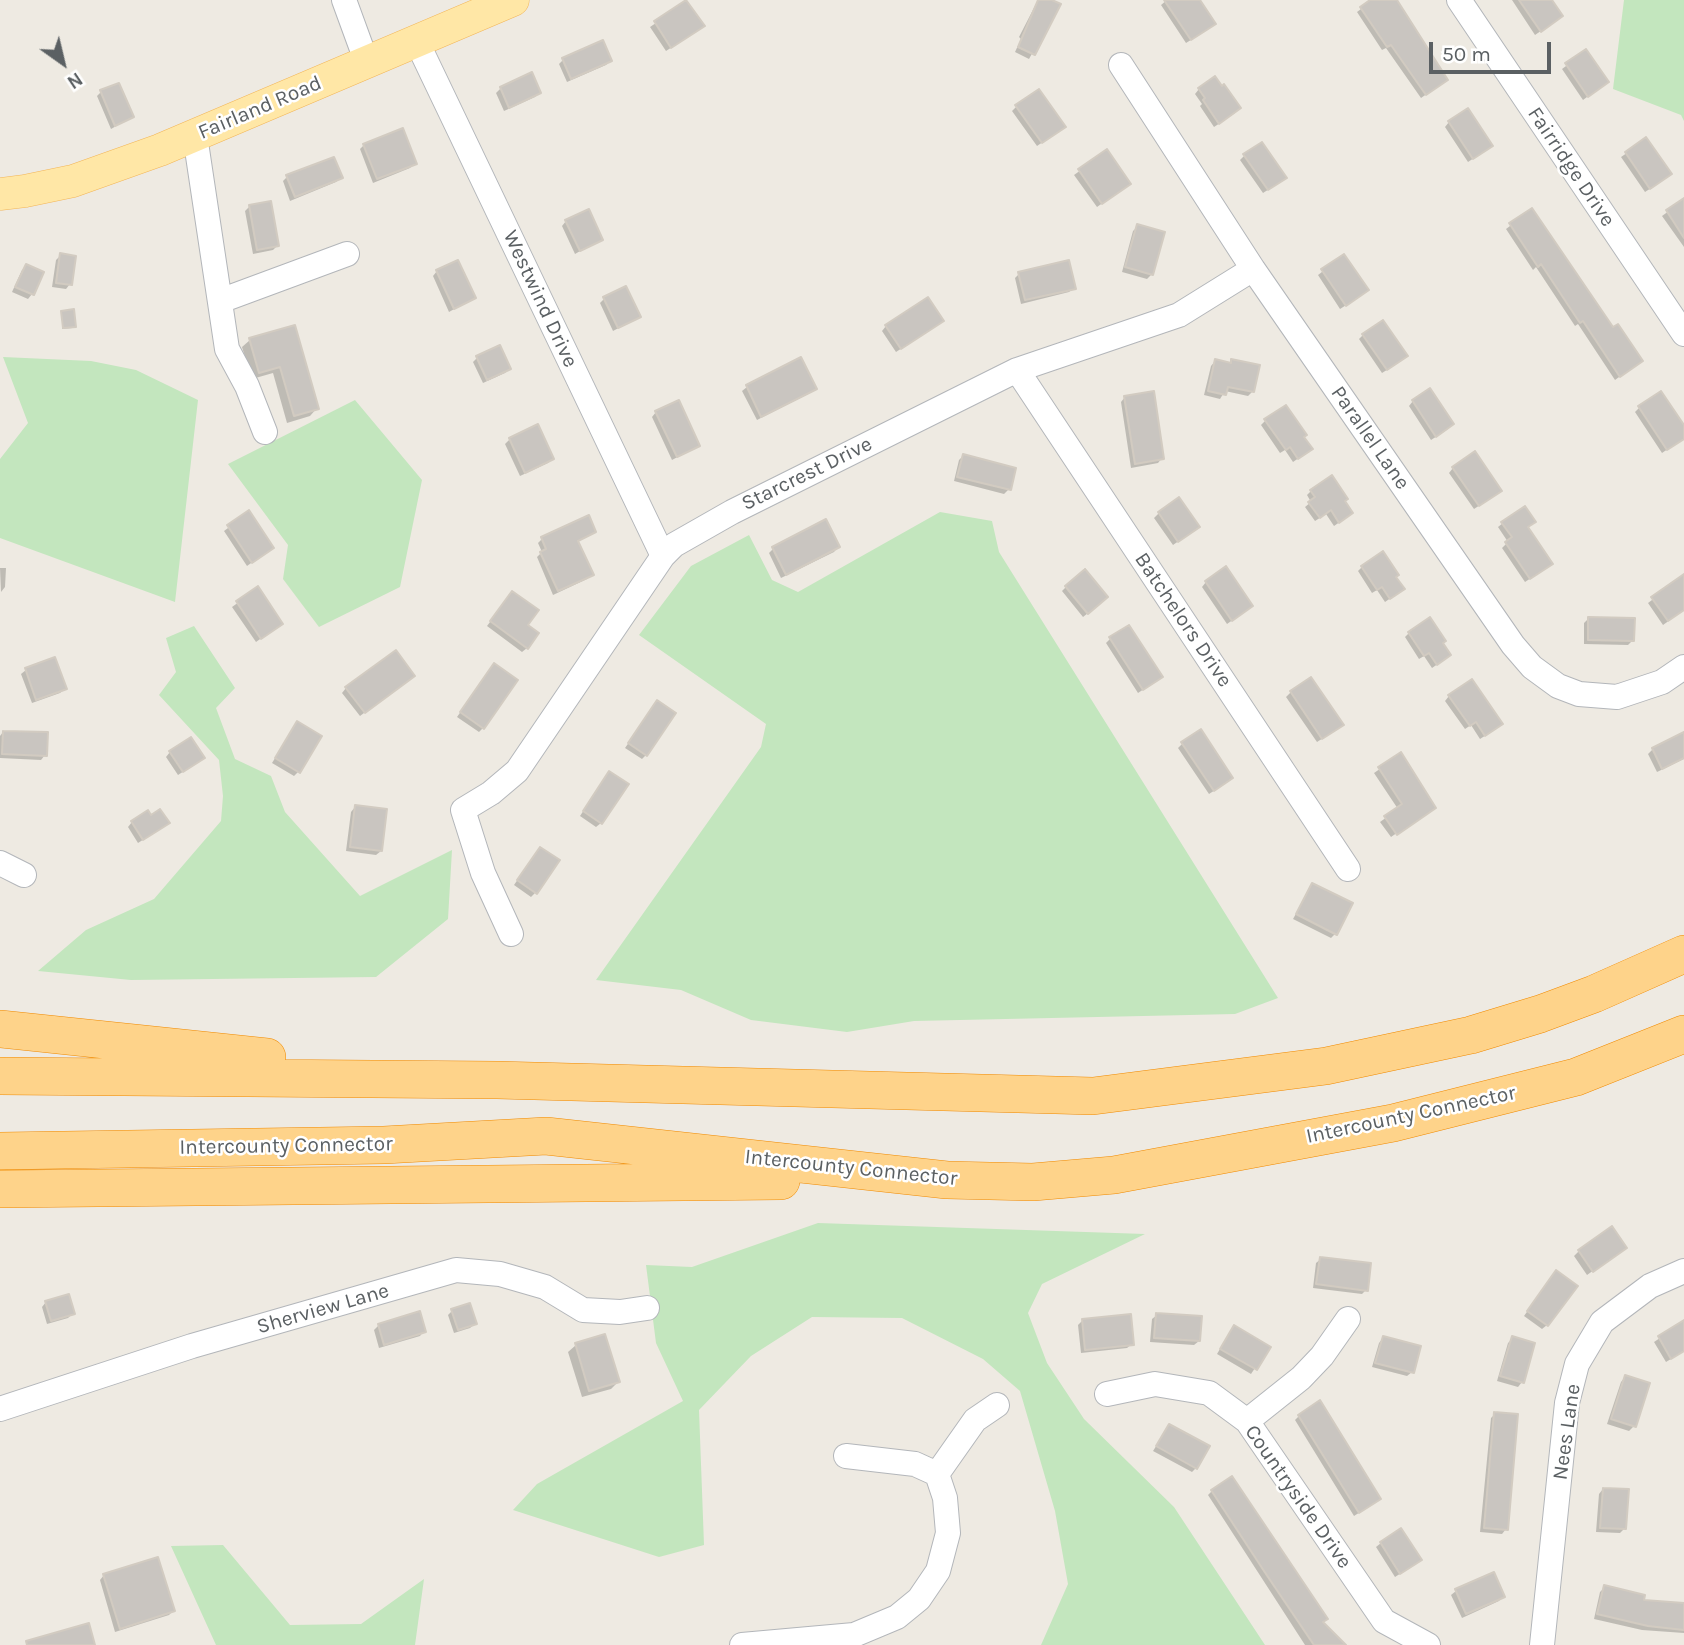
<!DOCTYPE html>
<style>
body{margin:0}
#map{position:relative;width:1684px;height:1645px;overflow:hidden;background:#eeeae2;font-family:Karla,sans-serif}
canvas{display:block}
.north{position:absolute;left:28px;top:28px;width:70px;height:70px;-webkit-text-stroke:5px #fff;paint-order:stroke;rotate:146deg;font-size:19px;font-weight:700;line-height:28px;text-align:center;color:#5b6063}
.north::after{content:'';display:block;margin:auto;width:24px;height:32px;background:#5b6063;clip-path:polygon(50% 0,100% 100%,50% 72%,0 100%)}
.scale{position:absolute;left:1429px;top:42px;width:122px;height:32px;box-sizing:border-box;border:4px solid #5b6063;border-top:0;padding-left:9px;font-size:21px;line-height:24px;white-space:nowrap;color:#5b6063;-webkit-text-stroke:5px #fff;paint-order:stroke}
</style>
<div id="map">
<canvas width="1684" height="1645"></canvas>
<div class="north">N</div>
<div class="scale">50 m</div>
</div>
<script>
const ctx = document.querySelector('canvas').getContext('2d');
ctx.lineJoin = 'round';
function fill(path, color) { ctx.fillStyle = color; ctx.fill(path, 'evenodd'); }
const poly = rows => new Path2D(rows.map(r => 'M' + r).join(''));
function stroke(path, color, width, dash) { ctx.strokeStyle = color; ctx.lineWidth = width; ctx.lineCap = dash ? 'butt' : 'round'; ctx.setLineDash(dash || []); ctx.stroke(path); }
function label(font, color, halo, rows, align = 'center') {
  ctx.font = font + ' Karla,sans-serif'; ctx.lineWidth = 5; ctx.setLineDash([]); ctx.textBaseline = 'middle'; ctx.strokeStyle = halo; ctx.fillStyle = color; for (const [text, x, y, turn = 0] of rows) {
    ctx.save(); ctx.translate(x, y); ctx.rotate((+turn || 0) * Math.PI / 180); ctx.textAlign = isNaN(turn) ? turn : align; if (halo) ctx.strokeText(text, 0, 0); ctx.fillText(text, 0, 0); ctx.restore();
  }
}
fill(poly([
 [1624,0,1684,0,1684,121,1681,115,1613,89],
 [3,357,91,361,136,370,198,400,175,602,0,538,0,459,28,423],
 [355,400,422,480,400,587,319,627,283,579,288,545,228,464],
 [940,512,992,521,999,552,1278,998,1235,1014,914,1021,847,1032,751,1020,681,990,596,980,761,747,766,724,639,635,691,566,749,535,772,580,798,592],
 [194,626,235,688,216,708,235,759,271,776,285,812,360,896,452,850,448,919,376,977,131,980,38,971,86,930,154,899,221,821,223,796,219,760,159,695,176,672,166,638],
 [818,1223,1145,1234,1042,1284,1028,1313,1047,1363,1084,1419,1174,1507,1265,1645,1041,1645,1068,1584,1055,1511,1020,1391,983,1359,902,1318,812,1317,751,1356,699,1410,704,1545,659,1557,513,1510,537,1484,683,1401,656,1343,646,1265,692,1267],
 [223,1545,290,1625,361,1624,424,1579,415,1645,216,1645,171,1546]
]), '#c3e6be');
fill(poly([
 [1038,0,1048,0,1059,5,1029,59,1015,52,1021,39,1019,37],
 [1167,0,1198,0,1210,28,1186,43,1161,5],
 [1373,0,1394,0,1441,84,1421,98,1386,48,1382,50,1357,12],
 [1512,0,1550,0,1557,20,1535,35],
 [687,2,698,30,666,51,650,27],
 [1586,51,1607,82,1583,100,1562,69],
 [563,60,610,61,606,65,567,82,559,64],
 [501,88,539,93,535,97,504,111,496,93],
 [1221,88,1235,113,1214,127,1200,106,1202,104,1195,94,1199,89],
 [101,92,132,117,111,129,97,96],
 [1017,106,1059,131,1037,146,1012,111],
 [1449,122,1486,150,1468,162,1445,127],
 [1646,140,1665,179,1645,192,1621,157],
 [364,145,415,163,410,168,373,183,360,149],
 [1106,152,1124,188,1097,207,1074,175],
 [1244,156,1280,182,1263,193,1240,160],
 [287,177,341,178,336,182,290,201,283,181],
 [1684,200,1684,247,1662,216],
 [250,206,277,246,273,250,253,254,245,211],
 [1531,210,1613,330,1641,361,1615,380,1578,324,1575,326,1536,267,1533,270,1506,229],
 [566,221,601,239,575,254,562,226],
 [1138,226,1163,233,1151,275,1147,279,1122,272,1133,231],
 [61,255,70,284,66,289,52,287,56,260],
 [1343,256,1362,295,1340,309,1318,275],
 [26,266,32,294,28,299,12,292,22,270],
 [437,271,474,298,449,312,433,276],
 [1019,274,1074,288,1069,292,1021,304,1015,278],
 [604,299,639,317,613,331,600,303],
 [62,312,74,326,73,328,62,329],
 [937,325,896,352,882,331,886,326],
 [294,327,317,408,310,416,287,423,273,373,252,379,242,347,250,340],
 [1363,335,1401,361,1382,373,1359,339],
 [477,358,509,369,505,373,483,383,473,362],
 [800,360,814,389,810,393,757,420,742,391,747,387],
 [1215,361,1228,364,1232,361,1253,391,1248,396,1225,391,1220,399,1204,395,1211,366],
 [1125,397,1162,458,1158,463,1131,468,1121,402],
 [1413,401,1448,429,1431,440,1409,406],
 [1639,408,1684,428,1684,438,1662,453,1635,412],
 [656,412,698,446,672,460,652,417],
 [1265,421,1302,437,1306,453,1293,462,1285,450,1280,453,1261,425],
 [510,439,552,459,548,463,520,476,505,444],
 [963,456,1009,489,1004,494,954,481,959,460],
 [1453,468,1495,495,1474,509,1449,473],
 [1311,491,1347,517,1334,526,1326,514,1315,521,1305,507,1311,502,1307,495],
 [248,513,272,548,247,566,224,531],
 [1159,513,1193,531,1173,545,1154,518],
 [1503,523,1546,568,1525,582,1502,548,1508,542,1498,527],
 [594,532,577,542,592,575,587,579,553,595,537,557,542,552,538,543,542,539],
 [838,547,834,552,781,578,769,553,773,549],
 [1362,567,1398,593,1385,602,1377,590,1372,593,1358,571],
 [0,568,6,568,5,587,1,592],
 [1684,576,1684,610,1663,625,1648,603],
 [1206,582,1247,610,1227,624,1202,587],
 [1066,587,1102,602,1083,617,1062,591],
 [257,589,281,624,256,642,232,607],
 [508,598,526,625,527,648,522,652,487,626],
 [1589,618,1632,641,1628,645,1584,644,1584,623],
 [1409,633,1441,643,1445,659,1432,668,1424,656,1419,659,1405,637],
 [1110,639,1156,681,1138,693,1106,643],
 [26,670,65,689,60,693,32,703,21,674],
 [490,670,483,728,479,732,457,717],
 [408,680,360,716,342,693,346,688],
 [1291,692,1337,729,1317,742,1286,697],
 [1449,696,1497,728,1480,739,1471,725,1465,729,1445,701],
 [657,702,646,755,642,759,625,748],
 [297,723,299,771,294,776,272,763],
 [3,732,45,755,41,760,0,758,0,736],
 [1684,734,1684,759,1657,772,1648,754,1653,749],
 [1183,743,1226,783,1209,794,1178,748],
 [170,752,198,762,178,775,166,757],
 [1400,755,1431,809,1391,837,1380,822,1398,809,1374,773],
 [605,778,601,823,596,827,580,816],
 [355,807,381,851,376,855,346,851,351,812],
 [132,822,163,827,138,843,128,827],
 [536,853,535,893,531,897,514,885],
 [1312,885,1335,934,1331,938,1293,919],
 [1625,1248,1587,1275,1574,1256,1579,1251],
 [1321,1259,1366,1290,1362,1294,1313,1288,1316,1263],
 [1552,1277,1547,1325,1542,1329,1524,1316],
 [46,1302,73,1313,68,1318,47,1324,42,1307],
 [452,1311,475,1324,470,1328,454,1333,448,1315],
 [418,1313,424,1331,420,1336,379,1348,374,1330,378,1326],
 [1157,1315,1199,1341,1194,1345,1150,1342,1152,1319],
 [1082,1321,1132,1344,1127,1348,1081,1353,1078,1325],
 [1684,1322,1684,1351,1666,1362,1654,1342],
 [1230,1332,1269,1347,1251,1374,1217,1354],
 [1383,1338,1412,1372,1407,1376,1372,1367,1379,1343],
 [1513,1338,1522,1382,1518,1387,1497,1381,1508,1343],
 [576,1345,618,1382,611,1389,582,1397,568,1352],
 [1625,1377,1634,1426,1629,1431,1607,1424,1621,1382],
 [1495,1414,1506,1529,1502,1534,1480,1532,1491,1418],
 [1299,1416,1374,1503,1354,1516,1295,1420],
 [1169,1426,1196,1468,1192,1472,1153,1451],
 [1603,1489,1624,1529,1620,1533,1596,1532,1599,1494],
 [1212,1491,1322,1623,1344,1645,1305,1645,1208,1495],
 [1381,1543,1415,1564,1395,1577,1376,1547],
 [104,1575,173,1611,169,1615,115,1632,100,1580],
 [1605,1587,1642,1601,1684,1605,1684,1633,1642,1630,1594,1619,1600,1592],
 [1456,1591,1503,1596,1499,1601,1462,1618,1451,1595]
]), '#0003');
const building = poly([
 [686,0,705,26,671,48,654,21,686,0],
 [1038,0,1052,0,1061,4,1035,55,1018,47,1038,0],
 [1164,0,1200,0,1216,24,1191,40,1164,0],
 [1370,0,1397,0,1448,80,1426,95,1391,45,1387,47,1360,7,1370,0],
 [1519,0,1552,0,1563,16,1541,32,1519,0],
 [603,40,612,61,571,79,562,58,603,40],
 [1586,49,1609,82,1588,97,1565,63,1586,49],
 [532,72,541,93,509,108,500,87,532,72],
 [1215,76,1222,86,1224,84,1241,108,1219,124,1203,100,1205,98,1198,88,1215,76],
 [119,83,134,117,115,126,100,90,119,83],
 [1039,89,1066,127,1042,143,1015,105,1039,89],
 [1468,108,1493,146,1473,159,1448,121,1468,108],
 [403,128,417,164,377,179,363,144,403,128],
 [1646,137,1672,174,1650,189,1625,152,1646,137],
 [1262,142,1287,178,1268,190,1243,154,1262,142],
 [1107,149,1131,184,1102,204,1078,169,1107,149],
 [334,157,343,178,295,197,286,175,334,157],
 [1684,198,1684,238,1666,210,1684,198],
 [271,201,279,246,257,250,249,205,271,201],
 [1532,208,1613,327,1618,324,1643,361,1620,377,1583,321,1580,323,1541,264,1538,267,1509,223,1532,208],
 [589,209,603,240,580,251,565,220,589,209],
 [1137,224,1165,232,1153,275,1125,267,1137,224],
 [60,253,76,256,72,285,56,283,60,253],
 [1344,254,1369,290,1346,306,1321,269,1344,254],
 [458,260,476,298,454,309,436,270,458,260],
 [1069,260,1076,289,1025,300,1018,272,1069,260],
 [26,264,44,272,34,295,15,287,26,264],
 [626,286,641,317,618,328,603,297,626,286],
 [928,297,944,321,901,349,885,325,928,297],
 [74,309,76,327,63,328,61,311,74,309],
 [1383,320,1408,356,1387,370,1362,334,1383,320],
 [295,325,319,409,294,416,280,367,259,373,249,338,295,325],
 [500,345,511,369,487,380,476,356,500,345],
 [801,357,817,389,761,417,746,385,801,357],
 [1215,359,1231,363,1231,359,1260,365,1254,392,1228,387,1226,395,1208,391,1215,359],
 [1430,388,1454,424,1436,437,1412,400,1430,388],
 [1154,391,1164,459,1135,464,1124,396,1154,391],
 [1661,391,1684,425,1684,439,1667,450,1638,406,1661,391],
 [679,400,700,446,677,457,655,411,679,400],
 [1286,405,1307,435,1304,437,1313,449,1298,459,1290,447,1286,450,1264,419,1286,405],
 [538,424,554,459,525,473,509,438,538,424],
 [1475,451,1502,491,1479,506,1452,467,1475,451],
 [963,454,1016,468,1011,490,957,477,963,454],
 [1332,475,1348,499,1345,501,1353,513,1339,523,1331,510,1320,518,1308,502,1315,497,1310,490,1332,475],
 [1179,497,1200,527,1178,542,1158,512,1179,497],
 [1525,506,1536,522,1528,527,1553,564,1530,579,1505,542,1512,537,1501,522,1525,506],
 [249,510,274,548,252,563,227,525,249,510],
 [589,515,596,532,578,541,594,575,558,591,540,552,546,549,541,537,589,515],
 [826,519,840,547,786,575,772,547,826,519],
 [1383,551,1399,575,1396,577,1405,589,1390,599,1382,587,1377,590,1361,566,1383,551],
 [1226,566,1253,606,1232,621,1205,581,1226,566],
 [1085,569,1108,597,1088,614,1065,586,1085,569],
 [1684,574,1684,610,1668,621,1651,597,1684,574],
 [258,586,283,624,261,639,236,601,258,586],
 [512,591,539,610,528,625,539,633,528,649,490,621,512,591],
 [1430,617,1446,641,1443,643,1451,655,1437,665,1429,653,1424,656,1408,632,1430,617],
 [1588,617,1635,618,1634,641,1588,640,1588,617],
 [1129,625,1163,677,1143,690,1109,637,1129,625],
 [396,650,415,676,365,713,345,687,396,650],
 [55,657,67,689,36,700,25,668,55,657],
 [494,663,518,680,484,729,460,712,494,663],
 [1311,677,1344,725,1322,739,1290,691,1311,677],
 [1472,679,1503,724,1485,736,1476,722,1470,726,1448,695,1472,679],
 [657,700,676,713,647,756,628,743,657,700],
 [297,721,322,736,300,773,275,758,297,721],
 [1201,729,1233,778,1214,791,1181,742,1201,729],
 [3,731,48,732,47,756,2,754,3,731],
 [1684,732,1684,758,1662,769,1652,748,1684,732],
 [191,737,205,758,183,772,169,751,191,737],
 [1401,752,1436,808,1397,835,1384,816,1402,804,1378,767,1401,752],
 [609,771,629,784,602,824,583,811,609,771],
 [355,805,387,809,382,851,350,847,355,805],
 [160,809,170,823,143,840,131,821,148,810,151,815,160,809],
 [540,847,560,860,537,894,517,880,540,847],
 [1312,883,1353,903,1337,935,1296,914,1312,883],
 [1612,1226,1627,1248,1593,1272,1578,1250,1612,1226],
 [1320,1257,1371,1263,1368,1291,1316,1284,1320,1257],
 [1556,1270,1578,1286,1548,1326,1527,1311,1556,1270],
 [69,1294,75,1314,51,1321,45,1301,69,1294],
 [470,1303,477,1324,458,1330,451,1309,470,1303],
 [420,1311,426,1332,384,1345,378,1324,420,1311],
 [1156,1313,1202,1316,1200,1341,1154,1338,1156,1313],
 [1131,1314,1134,1345,1085,1350,1082,1319,1131,1314],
 [1684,1320,1684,1351,1671,1359,1658,1336,1684,1320],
 [1234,1325,1271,1347,1257,1370,1220,1349,1234,1325],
 [605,1334,620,1382,589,1391,575,1343,605,1334],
 [1383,1336,1421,1346,1414,1373,1375,1363,1383,1336],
 [1512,1336,1535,1343,1524,1383,1500,1376,1512,1336],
 [1625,1375,1650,1383,1636,1427,1611,1419,1625,1375],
 [1320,1400,1381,1499,1359,1513,1298,1415,1320,1400],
 [1494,1412,1518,1414,1508,1530,1484,1528,1494,1412],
 [1169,1424,1210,1446,1197,1469,1156,1446,1169,1424],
 [1232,1476,1328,1619,1323,1622,1346,1645,1314,1645,1266,1574,1211,1490,1232,1476],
 [1603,1488,1629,1489,1626,1529,1600,1528,1603,1488],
 [1401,1528,1422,1560,1400,1574,1380,1542,1401,1528],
 [158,1557,175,1611,120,1629,103,1574,158,1557],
 [1494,1572,1505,1597,1466,1614,1455,1589,1494,1572],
 [1604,1585,1645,1595,1644,1600,1684,1603,1684,1630,1648,1626,1597,1614,1604,1585],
 [89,1623,95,1645,27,1645,26,1641,89,1623]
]);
fill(building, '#c9c5c0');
stroke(building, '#d2cbc1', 2);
const minor = poly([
 [344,0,367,63],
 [1459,0,1684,334],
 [417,42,663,556],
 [1121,65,1253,269,1513,645,1532,667,1558,686,1579,694,1617,697,1662,682,1684,667],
 [195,136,227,349,247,386,265,432],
 [220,301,347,254],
 [1017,370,1348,869],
 [0,863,24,875],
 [511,934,483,873,463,810,491,793,517,771,663,556,674,545,732,512,1017,370,1179,315,1253,269],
 [1107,1394,1155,1384,1209,1393,1247,1421,1384,1621,1428,1645],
 [0,1409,192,1346,456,1270,500,1274,545,1287,583,1310,620,1312,647,1308],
 [1247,1421,1301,1378,1322,1356,1348,1319],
 [846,1456,915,1464,937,1474],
 [742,1645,854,1635,897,1617,919,1599,938,1571,948,1533,945,1498,937,1474,975,1420,997,1405],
 [1542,1645,1567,1403,1577,1364,1602,1322,1650,1286,1684,1271]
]);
const major = poly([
 [0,194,25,191,73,181,160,150,513,0]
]);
const highway = poly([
 [0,1029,267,1057],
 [0,1076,497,1080,1093,1096,1326,1066,1471,1035,1540,1014,1594,994,1684,954],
 [0,1151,384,1145,546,1136,947,1180,1033,1182,1114,1175,1393,1123,1576,1077,1684,1034],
 [0,1189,781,1181]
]);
stroke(minor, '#b3b6ba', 26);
stroke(major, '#f2b557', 33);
stroke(highway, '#f08a00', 38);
stroke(minor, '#fff', 24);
stroke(major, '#ffe7a6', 32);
stroke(highway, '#fed38a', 37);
label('21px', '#5b6063', '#fff', [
 ["Fairland Road",260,108,-23],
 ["Fairridge Drive",1571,167,56],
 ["Westwind Drive",540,299,65],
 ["Parallel Lane",1370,438,55],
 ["Starcrest Drive",807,474,-26],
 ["Batchelors Drive",1183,620,56],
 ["Intercounty Connector",1411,1115,-12],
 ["Intercounty Connector",286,1146,-1],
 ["Intercounty Connector",851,1168,6],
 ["Sherview Lane",323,1309,-16],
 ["Nees Lane",1567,1432,-82],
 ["Countryside Drive",1298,1497,55]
]);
</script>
